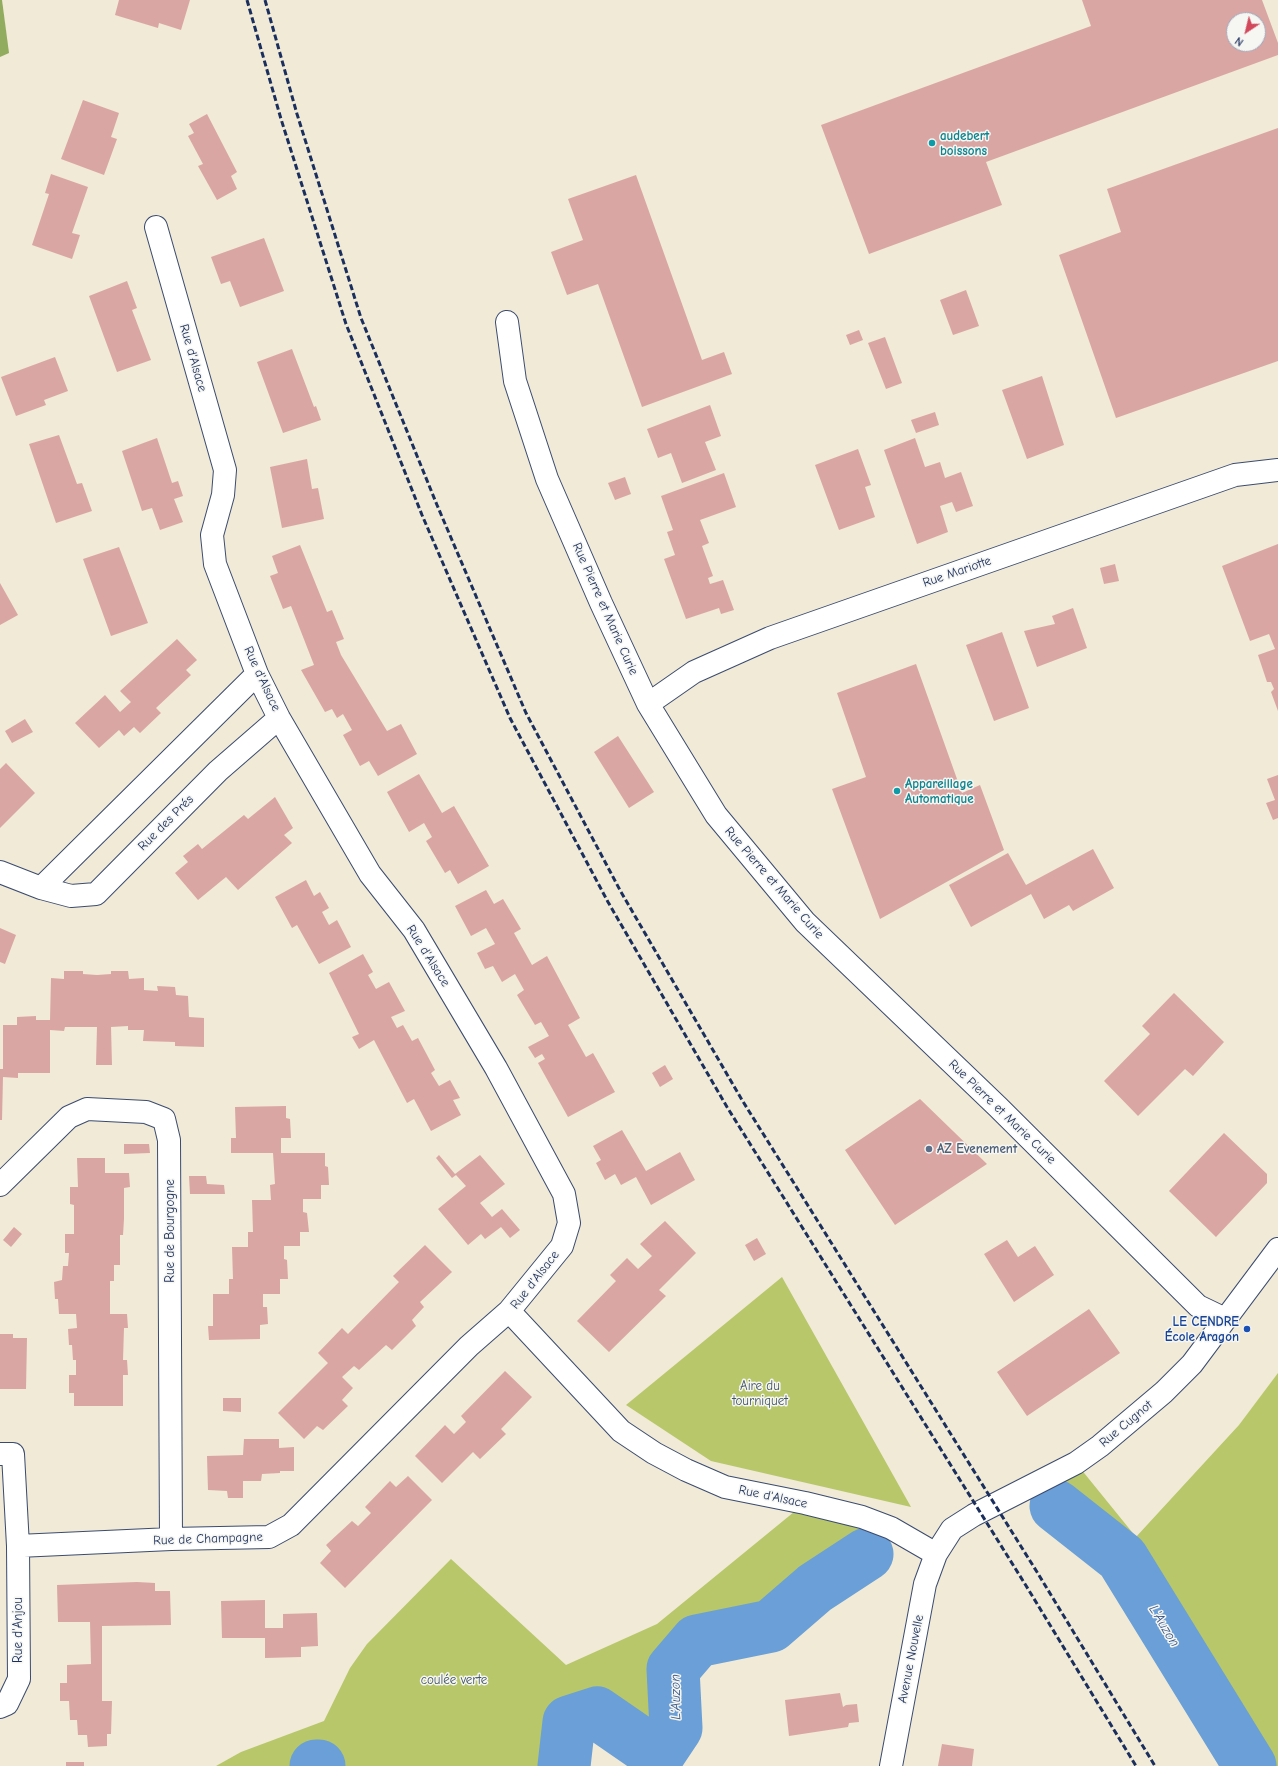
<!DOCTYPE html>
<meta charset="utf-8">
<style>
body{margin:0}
#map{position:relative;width:1278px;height:1766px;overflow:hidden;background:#f0ead6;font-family:"Comic Neue",sans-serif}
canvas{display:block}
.north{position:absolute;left:1226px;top:12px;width:40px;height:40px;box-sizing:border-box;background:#f6f6f2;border:1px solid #9ea6b7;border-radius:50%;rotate:215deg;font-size:11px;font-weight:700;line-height:16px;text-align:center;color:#1b2f5e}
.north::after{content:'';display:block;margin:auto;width:14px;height:18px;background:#d1495b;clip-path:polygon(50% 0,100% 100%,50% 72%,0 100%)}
</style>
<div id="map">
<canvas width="1278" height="1766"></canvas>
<div class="north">N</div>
</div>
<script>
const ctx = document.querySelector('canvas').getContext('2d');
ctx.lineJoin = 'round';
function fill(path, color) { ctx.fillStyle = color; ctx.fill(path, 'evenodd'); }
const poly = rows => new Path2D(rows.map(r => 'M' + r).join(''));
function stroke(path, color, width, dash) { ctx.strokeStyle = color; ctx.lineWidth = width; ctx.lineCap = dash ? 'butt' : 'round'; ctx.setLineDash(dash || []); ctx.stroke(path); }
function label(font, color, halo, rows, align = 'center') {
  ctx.font = font + ' "Comic Neue",sans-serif'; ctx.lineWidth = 3; ctx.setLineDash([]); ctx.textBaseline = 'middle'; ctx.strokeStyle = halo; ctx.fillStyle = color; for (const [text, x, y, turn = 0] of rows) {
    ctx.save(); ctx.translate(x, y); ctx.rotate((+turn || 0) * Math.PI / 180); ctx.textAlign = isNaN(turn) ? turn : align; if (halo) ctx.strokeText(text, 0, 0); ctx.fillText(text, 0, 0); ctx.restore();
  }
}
fill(poly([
 [782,1277,911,1507,711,1461,626,1405],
 [1278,1373,1278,1766,1249,1766,1122,1558,1056,1506,1046,1477,1076,1463,1136,1537,1239,1425],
 [805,1503,862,1517,867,1554,815,1588,771,1626,697,1641,673,1669,676,1728,658,1755,597,1713,569,1723,564,1766,216,1766,241,1752,324,1721,350,1668,367,1644,451,1559,566,1665,657,1624]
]), '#b7c76a');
fill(poly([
 [0,0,2,0,9,53,0,57]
]), '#91ac5e');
stroke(poly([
 [1056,1506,1122,1558,1250,1766],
 [316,1766,319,1766],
 [564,1766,569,1722,597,1713,658,1755,676,1728,673,1669,697,1641,771,1626,815,1588,867,1554]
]), '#6a9fd7', 53);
fill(poly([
 [119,0,190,0,181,30,159,23,158,28,115,15],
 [1082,0,1262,0,1278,43,1278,55,986,162,1002,205,869,254,821,125,1091,26],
 [1234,20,1258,20,1258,44,1234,44],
 [83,100,119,113,111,137,117,139,104,175,61,159],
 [207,114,237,172,231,176,237,189,217,200,198,166,203,164,188,136,194,133,189,124],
 [1278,128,1278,361,1116,418,1059,255,1121,232,1107,189],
 [51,174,88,187,72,233,80,235,72,259,32,245,49,194,45,193],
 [636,175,702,360,724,352,732,374,642,407,598,284,567,295,551,252,583,240,568,199],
 [264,238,284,291,240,307,230,281,221,284,211,257],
 [127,281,137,308,132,310,151,360,117,372,89,296],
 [966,290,979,326,953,335,940,300],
 [859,330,863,340,850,345,846,335],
 [885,337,902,383,886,389,868,343],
 [292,349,314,407,316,406,321,420,283,433,257,362],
 [55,357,68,391,44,400,46,405,16,416,1,377],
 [1042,376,1064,445,1027,459,1002,390],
 [710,405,721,436,705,442,716,470,682,483,671,453,658,458,647,429],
 [935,412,939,425,916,433,911,420],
 [59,435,77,484,82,483,92,511,56,523,29,444],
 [157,438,172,483,178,481,183,496,174,499,183,522,160,530,152,508,142,511,122,451],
 [915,438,925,467,940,462,945,478,961,472,973,506,956,512,952,502,940,506,948,532,917,544,884,450],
 [858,449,871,485,865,487,875,517,839,530,815,465],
 [307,459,312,489,318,488,324,519,282,528,270,467],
 [724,473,736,507,700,520,709,543,702,546,713,576,708,578,710,584,723,580,734,610,721,614,719,608,686,619,664,559,675,555,667,532,673,530,661,496],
 [625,477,631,494,615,500,608,483],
 [1278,544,1278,711,1271,692,1274,689,1271,682,1267,682,1258,655,1275,649,1269,634,1250,641,1222,566],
 [300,545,327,612,332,610,344,639,336,642,341,655,387,731,401,724,417,754,378,776,369,761,360,766,343,735,352,730,343,714,337,718,332,709,325,712,301,670,314,665,291,606,283,609,270,576,278,573,272,556],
 [119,547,148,623,111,636,83,559],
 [1115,564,1119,581,1104,584,1100,568],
 [0,583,18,615,0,625],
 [1073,608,1087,648,1037,667,1024,631,1055,624,1052,616],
 [1002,632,1029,708,994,721,966,645],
 [177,639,197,660,186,670,191,675,156,708,161,713,140,733,134,727,124,736,119,730,99,748,75,723,105,695,120,712,131,702,120,691],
 [916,664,962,793,980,785,1004,850,880,919,832,789,866,777,837,693],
 [25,719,33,732,12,743,5,731],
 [618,736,654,792,629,808,594,752],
 [6,763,35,793,0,828,0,769],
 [419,774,442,813,454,806,489,866,458,884,450,870,445,873,426,841,432,837,424,823,409,832,387,792],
 [1278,775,1278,818,1273,820,1266,803,1275,800,1267,779],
 [275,797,293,828,284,835,292,843,238,890,226,877,198,900,175,873,188,862,183,856,198,844,202,849,244,815,248,819],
 [1093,849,1114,888,1073,911,1069,905,1044,919,1031,894,971,927,949,885,1008,853,1026,885],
 [306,880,314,896,320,892,329,908,322,912,329,925,337,920,351,947,319,964,297,925,292,928,275,897],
 [486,890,494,904,503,899,521,929,514,933,532,965,547,956,580,1018,568,1025,586,1057,593,1053,615,1092,568,1117,538,1063,545,1059,542,1054,535,1058,528,1047,549,1036,541,1022,535,1025,517,995,524,990,515,974,502,982,493,966,485,969,477,953,495,944,486,928,471,936,455,906],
 [0,928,16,935,5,964,0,962],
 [363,954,373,972,368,975,376,989,389,982,405,1011,391,1017,397,1028,403,1025,412,1041,418,1038,435,1070,431,1073,439,1086,450,1080,460,1098,453,1100,461,1115,431,1131,414,1099,407,1103,374,1040,359,1049,352,1037,359,1034,329,973],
 [64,971,83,971,83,974,97,975,111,974,111,971,128,971,129,979,144,978,144,990,158,991,157,986,175,987,176,995,188,996,189,1017,204,1018,204,1047,175,1046,175,1042,143,1041,144,1030,128,1030,128,1026,111,1027,112,1065,96,1065,97,1027,65,1027,64,1031,50,1030,50,1073,18,1073,18,1078,3,1077,2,1120,0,1120,0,1069,3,1069,3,1025,17,1025,17,1017,36,1016,36,1020,50,1020,51,978,64,979],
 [1174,993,1224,1042,1193,1076,1185,1069,1138,1116,1104,1081,1150,1034,1142,1026],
 [665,1065,673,1079,660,1087,652,1073],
 [920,1099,987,1164,895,1225,845,1150],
 [286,1106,286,1118,290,1119,291,1138,281,1138,281,1153,325,1153,325,1166,328,1167,329,1185,321,1185,321,1199,303,1199,303,1212,307,1213,309,1232,300,1232,300,1246,284,1246,284,1259,287,1260,288,1279,280,1279,280,1294,263,1294,263,1307,267,1307,268,1324,260,1325,260,1339,209,1340,208,1326,213,1326,213,1294,229,1294,229,1279,233,1279,232,1247,248,1247,248,1232,253,1232,252,1200,271,1200,270,1185,275,1184,273,1153,231,1153,231,1138,236,1138,235,1107],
 [622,1130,646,1171,680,1152,695,1180,651,1205,636,1177,621,1185,615,1174,605,1180,596,1163,601,1160,593,1146],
 [1224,1133,1267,1174,1267,1183,1216,1237,1169,1191],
 [124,1144,149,1144,150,1153,124,1154],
 [439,1155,455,1174,480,1155,505,1184,480,1203,492,1217,502,1209,520,1230,510,1238,501,1227,485,1239,481,1234,468,1245,438,1209,466,1186,456,1175,452,1178,436,1158],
 [77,1158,105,1158,105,1173,129,1173,130,1187,124,1188,124,1219,123,1235,120,1235,120,1265,114,1265,114,1281,110,1281,110,1314,127,1314,128,1328,124,1328,123,1360,127,1360,128,1375,123,1375,123,1406,74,1406,74,1393,69,1393,69,1375,76,1375,76,1360,73,1360,72,1345,69,1345,68,1329,77,1328,76,1314,59,1314,58,1299,55,1299,54,1282,62,1280,63,1266,68,1266,69,1253,65,1253,65,1234,74,1234,74,1205,70,1204,70,1187,78,1187],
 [189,1176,206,1176,207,1184,224,1185,225,1194,190,1194],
 [665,1221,696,1253,659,1290,666,1296,609,1352,577,1321,616,1281,610,1275,627,1258,638,1269,652,1256,640,1244],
 [14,1227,22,1234,11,1247,3,1240],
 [757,1238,766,1254,754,1261,745,1245],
 [1007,1240,1018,1257,1035,1246,1054,1275,1014,1302,984,1254],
 [425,1245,452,1272,420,1302,424,1307,412,1320,416,1326,392,1350,386,1345,359,1370,354,1366,342,1377,353,1388,342,1400,348,1406,323,1430,317,1426,304,1439,278,1413,328,1363,318,1353,342,1328,348,1334,399,1282,393,1276],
 [1089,1309,1120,1353,1027,1416,997,1372],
 [0,1334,13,1334,13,1338,27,1338,26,1389,0,1389],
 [505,1371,532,1397,501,1429,506,1434,480,1459,473,1452,442,1483,415,1456,445,1425,454,1434,466,1422,461,1416],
 [223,1398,241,1398,241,1412,223,1411],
 [244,1439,279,1439,279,1448,294,1447,294,1471,280,1471,280,1473,262,1474,261,1481,243,1481,243,1498,228,1498,227,1491,208,1490,207,1456,243,1455],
 [408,1476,432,1500,345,1588,320,1563,331,1551,326,1545,352,1521,358,1526,371,1513,365,1507,390,1481,396,1487],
 [137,1582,155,1583,155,1591,170,1591,171,1625,102,1626,102,1701,112,1701,111,1734,107,1734,107,1746,88,1747,87,1735,78,1735,77,1720,70,1720,69,1701,60,1701,60,1683,67,1683,67,1665,91,1664,90,1622,58,1622,57,1585],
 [265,1600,265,1628,283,1628,283,1614,317,1613,318,1646,301,1647,301,1657,265,1658,265,1638,222,1638,221,1601],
 [840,1693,843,1707,846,1705,857,1704,859,1722,849,1723,848,1727,789,1736,785,1700],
 [942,1744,974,1749,972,1766,938,1766],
 [66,1762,84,1762,84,1766,66,1766]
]), '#daa6a4');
const minor = poly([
 [507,322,515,381,547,479,601,603,648,704,716,815,805,922,998,1107,1198,1306,1225,1319],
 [648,704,694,672,770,638,1235,475,1278,470],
 [0,872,41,888,257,674],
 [41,888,71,896,96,894,218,771,279,718],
 [0,1185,69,1117,87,1109,146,1112,164,1119,169,1140,171,1539],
 [509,1311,621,1431,654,1453,686,1470,725,1487,805,1503,862,1517,891,1528,936,1554],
 [0,1454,13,1454,18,1546,171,1539,269,1537,291,1525,469,1346,509,1311,562,1246,569,1223,564,1194,496,1068,414,930,370,874,279,718,257,674,215,564,212,535,223,495,225,470,156,227],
 [0,1707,7,1704,19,1679,18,1546],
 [891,1766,925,1584,936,1554,952,1529,974,1515,1076,1463,1100,1446,1164,1392,1192,1364,1278,1249]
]);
stroke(minor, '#3b4b70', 24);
stroke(minor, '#fff', 22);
stroke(poly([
 [247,0,281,119,346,324,422,515,510,718,608,902,727,1107,1025,1584,1136,1766],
 [265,0,297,114,361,318,437,505,526,713,621,892,742,1100,1037,1572,1155,1766]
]), '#1b2f5e', 3, [6, 3]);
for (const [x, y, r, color] of [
 [932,143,4,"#0f9aa8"],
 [897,791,4,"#0f9aa8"],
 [929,1149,4,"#5c6f8a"],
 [1247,1329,4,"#1a4fb4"]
]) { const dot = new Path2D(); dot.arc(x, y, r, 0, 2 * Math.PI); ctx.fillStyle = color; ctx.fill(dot); stroke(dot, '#f6f6f2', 1.5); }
label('bold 13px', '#0d838f', '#f6f6f2', [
 ["audebert",940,136],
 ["boissons",940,151],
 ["Appareillage",905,784],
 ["Automatique",905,799]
], 'left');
label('13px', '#1b2f5e', '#f6f6f2', [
 ["Rue d'Alsace",193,358,74],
 ["Rue Mariotte",957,572,-19],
 ["Rue Pierre et Marie Curie",605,609,66],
 ["Rue d'Alsace",262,679,65],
 ["Rue des Prés",166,823,-45],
 ["Rue Pierre et Marie Curie",774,883,49],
 ["Rue d'Alsace",428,956,58],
 ["Rue Pierre et Marie Curie",1002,1112,44],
 ["Rue de Bourgogne",170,1231,-90],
 ["Rue d'Alsace",535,1280,-52],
 ["Rue Cugnot",1126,1424,-40],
 ["Rue d'Alsace",773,1497,12],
 ["Rue de Champagne",208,1539,-2],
 ["Rue d'Anjou",18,1630,-90],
 ["Avenue Nouvelle",911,1659,-79]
]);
label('bold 13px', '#4e5e75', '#f6f6f2', [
 ["AZ Evenement",937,1149]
], 'left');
label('bold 13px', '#164399', '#f6f6f2', [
 ["LE CENDRE",1239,1322],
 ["École Aragon",1239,1337]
], 'right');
label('13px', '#425561', '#f6f6f2', [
 ["Aire du",760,1386],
 ["tourniquet",760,1401],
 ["coulée verte",454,1680]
]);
label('italic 14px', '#375688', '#f6f6f2', [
 ["L'Auzon",1164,1626,59],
 ["L'Auzon",676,1697,-91]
]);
</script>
